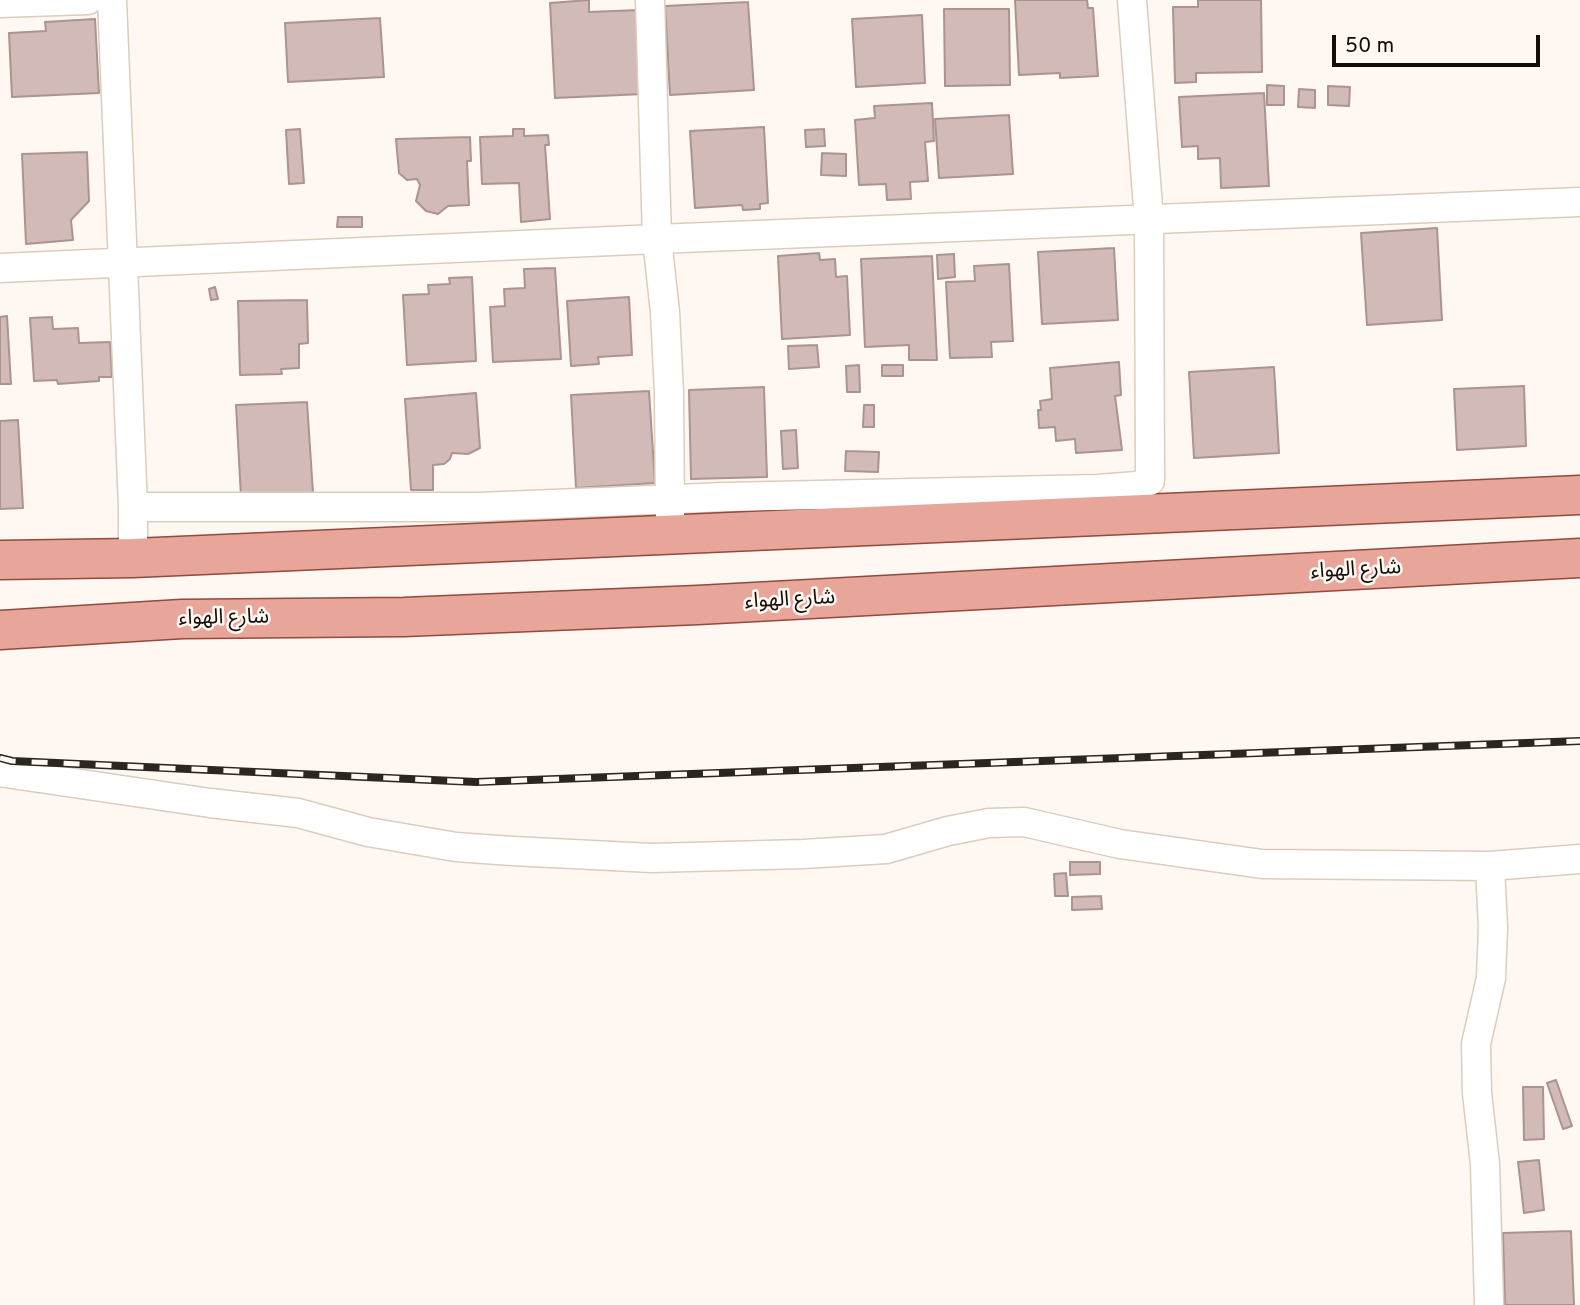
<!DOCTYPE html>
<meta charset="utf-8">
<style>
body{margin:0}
#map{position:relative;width:1580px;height:1305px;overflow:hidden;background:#fff8f2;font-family:Overpass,sans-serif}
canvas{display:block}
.scale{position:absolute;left:1332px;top:35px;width:208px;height:32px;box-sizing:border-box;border:4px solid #120d07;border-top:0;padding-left:9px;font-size:21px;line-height:24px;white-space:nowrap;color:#120d07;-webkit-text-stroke:5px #fff8f2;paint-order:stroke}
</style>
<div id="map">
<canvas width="1580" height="1305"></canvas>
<div class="scale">50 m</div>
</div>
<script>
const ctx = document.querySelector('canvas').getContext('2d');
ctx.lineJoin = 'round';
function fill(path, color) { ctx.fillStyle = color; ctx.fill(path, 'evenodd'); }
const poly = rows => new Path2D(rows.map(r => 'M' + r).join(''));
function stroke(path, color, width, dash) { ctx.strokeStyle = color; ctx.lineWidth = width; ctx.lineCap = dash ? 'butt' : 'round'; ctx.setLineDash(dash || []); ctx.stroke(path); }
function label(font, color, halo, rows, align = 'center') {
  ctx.font = font + ' Overpass,"Noto Sans Arabic",sans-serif'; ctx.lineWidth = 5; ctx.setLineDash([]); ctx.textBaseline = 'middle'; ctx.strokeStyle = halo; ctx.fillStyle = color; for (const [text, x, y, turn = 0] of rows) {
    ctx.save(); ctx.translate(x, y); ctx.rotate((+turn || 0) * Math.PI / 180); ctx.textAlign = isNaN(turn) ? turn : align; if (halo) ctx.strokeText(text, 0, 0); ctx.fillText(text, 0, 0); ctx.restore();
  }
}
const building = poly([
 [589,0,589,12,639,10,643,94,555,98,550,3,589,0],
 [1015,0,1087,0,1088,8,1093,8,1098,76,1060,78,1060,73,1019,75,1015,0],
 [1198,0,1261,0,1262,72,1196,73,1196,82,1175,83,1173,7,1198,7,1198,0],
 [748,2,754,90,670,95,665,6,748,2],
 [944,9,1009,9,1010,85,945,86,944,9],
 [922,15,925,83,856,87,852,19,922,15],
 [380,18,384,77,288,82,285,23,380,18],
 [95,19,99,93,12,97,9,33,46,31,45,22,95,19],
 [1267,85,1284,86,1284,105,1267,105,1267,85],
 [1328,86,1350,87,1349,106,1328,105,1328,86],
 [1299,89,1315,90,1315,108,1298,107,1299,89],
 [1264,93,1269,186,1221,188,1220,158,1198,159,1198,146,1182,147,1179,97,1264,93],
 [932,103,934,141,925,142,928,181,910,182,911,199,887,200,886,184,859,185,855,120,875,118,874,106,932,103],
 [1009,115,1013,174,939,178,935,119,1009,115],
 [764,127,768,203,760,204,760,209,743,210,742,205,695,208,690,131,764,127],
 [300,129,304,183,289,184,286,130,300,129],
 [513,129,524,129,524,136,548,135,549,145,545,145,550,219,521,222,519,183,482,184,480,137,513,136,513,129],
 [824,129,825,146,806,147,805,130,824,129],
 [470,137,471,161,467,161,469,205,448,206,438,214,426,211,416,201,420,185,417,179,407,180,399,173,396,139,470,137],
 [87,152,89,201,71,220,73,240,26,244,22,154,87,152],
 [822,153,846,154,846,176,821,175,822,153],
 [338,217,362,217,362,227,337,227,338,217],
 [1437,228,1442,320,1367,325,1361,233,1437,228],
 [1114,248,1118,320,1042,324,1038,252,1114,248],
 [819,253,820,260,835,259,836,277,847,276,850,335,782,339,778,256,819,253],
 [954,254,955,277,938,279,937,255,954,254],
 [932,256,937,360,909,360,909,345,865,347,861,259,932,256],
 [1009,264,1013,341,991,342,992,357,950,358,946,282,975,281,974,266,1009,264],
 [555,268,561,359,493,362,490,307,505,306,504,289,525,288,524,269,555,268],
 [472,277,476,361,407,365,403,295,429,294,428,285,450,284,449,278,472,277],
 [215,287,218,299,211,300,209,289,215,287],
 [629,297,632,355,598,357,599,364,571,366,567,301,629,297],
 [307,300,308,343,299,344,299,368,281,369,282,374,240,375,238,301,307,300],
 [7,316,11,384,0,384,0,317,7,316],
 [52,317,53,329,78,328,79,343,110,342,112,377,99,377,99,381,58,384,57,380,34,381,30,318,52,317],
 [817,345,819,367,789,369,788,346,817,345],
 [1119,362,1121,395,1115,396,1122,450,1076,453,1075,439,1056,441,1055,427,1039,428,1038,410,1041,410,1040,401,1052,399,1050,368,1119,362],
 [859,365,860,392,847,392,846,366,859,365],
 [882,365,903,365,903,376,882,376,882,365],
 [1274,367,1279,453,1194,458,1189,372,1274,367],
 [1524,386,1526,446,1457,450,1454,389,1524,386],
 [764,387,767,477,691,479,689,390,764,387],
 [649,391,655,483,576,488,571,395,649,391],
 [476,393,480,448,468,454,452,453,450,459,444,464,433,465,433,490,411,490,405,399,476,393],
 [307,402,313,493,241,497,236,405,307,402],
 [864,405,874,405,874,427,863,427,864,405],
 [18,420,23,508,0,509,0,421,18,420],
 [796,430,798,468,783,469,781,431,796,430],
 [846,451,879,452,878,472,845,471,846,451],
 [1070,862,1100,862,1100,874,1070,875,1070,862],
 [1066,873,1068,896,1055,896,1054,874,1066,873],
 [1101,896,1102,909,1072,910,1072,897,1101,896],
 [1556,1080,1572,1126,1563,1129,1547,1083,1556,1080],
 [1523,1087,1543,1087,1544,1139,1524,1140,1523,1087],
 [1539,1160,1544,1210,1524,1213,1518,1162,1539,1160],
 [1571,1231,1574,1305,1505,1305,1503,1233,1571,1231]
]);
fill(building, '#d2bab7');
stroke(building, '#aa9391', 2);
const street = poly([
 [112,0,133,507,133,558],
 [650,0,657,239,665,312,669,393,670,518],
 [0,3,88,0],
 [0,268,657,239,1580,202],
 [133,507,479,507,725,497,1098,489,1137,486,1150,481,1149,220,1132,0],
 [0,772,210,803,298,813,368,832,456,847,512,851,652,858,803,854,886,849,948,831,989,823,1024,822,1120,844,1262,864,1490,866,1580,859],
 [1489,1305,1485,1164,1477,1093,1476,1044,1491,978,1493,928,1490,866]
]);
const primary = poly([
 [0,560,133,558,1580,495],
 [0,630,182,619,404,617,698,605,1580,558]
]);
stroke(street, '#dbcdbc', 31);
stroke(primary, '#93493c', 41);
stroke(street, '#fff', 28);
stroke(primary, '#e8a69b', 38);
const rail = poly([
 [0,758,12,761,476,782,1580,741]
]);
stroke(rail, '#2b2620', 8);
stroke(rail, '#fff8f2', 5, [16]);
label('21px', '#120d07', '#fff8f2', [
 ["شارع الهواء",1356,571,-3],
 ["شارع الهواء",790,601,-3],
 ["شارع الهواء",224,619,-1]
]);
</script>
